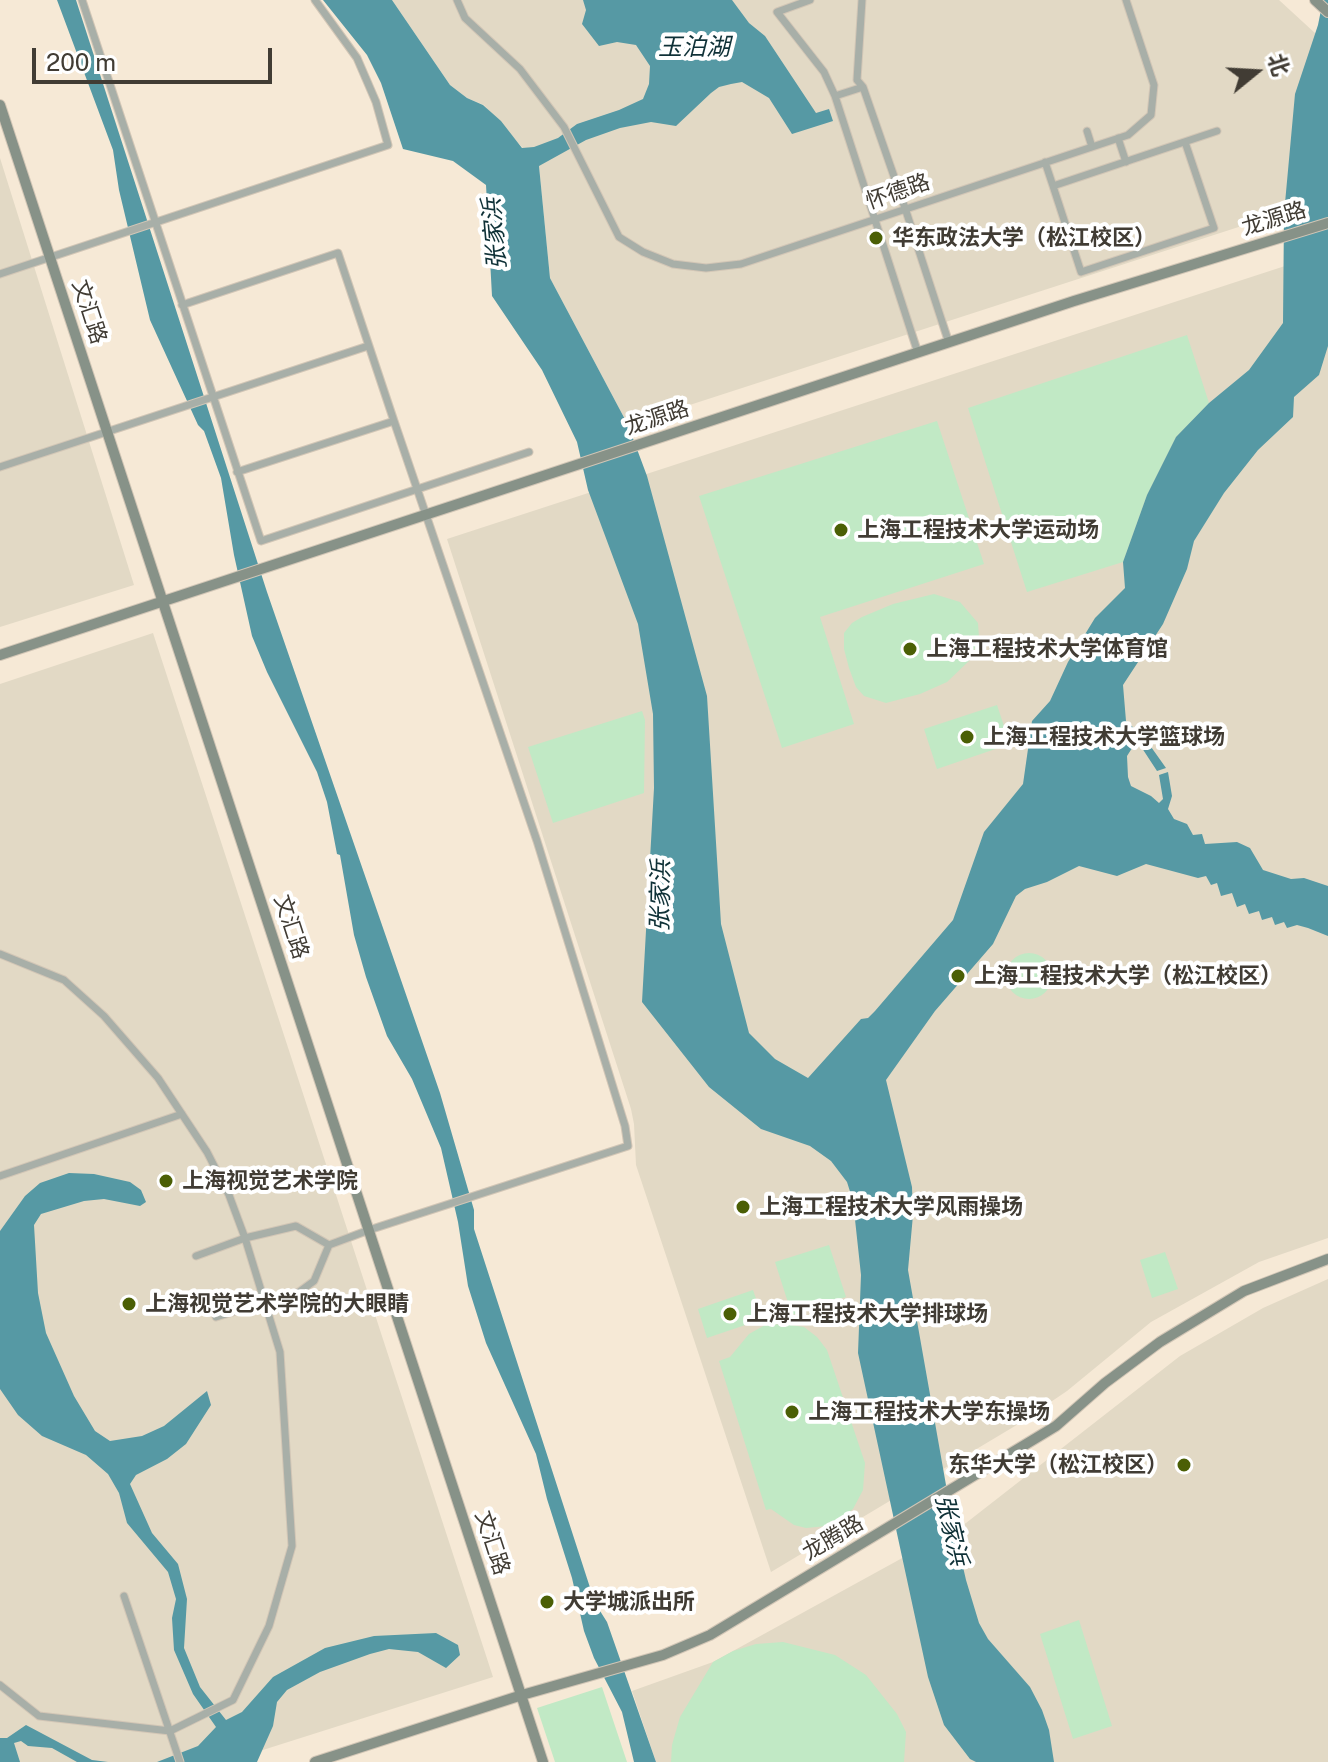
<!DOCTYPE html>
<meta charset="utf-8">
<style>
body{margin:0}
#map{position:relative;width:1328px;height:1762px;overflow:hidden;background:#f6e9d6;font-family:"Public Sans","Noto Sans SC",sans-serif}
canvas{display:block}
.north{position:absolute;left:1216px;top:32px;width:80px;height:80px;-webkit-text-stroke:6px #fff;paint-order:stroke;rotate:72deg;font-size:22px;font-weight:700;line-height:32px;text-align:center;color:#413c34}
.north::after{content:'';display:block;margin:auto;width:28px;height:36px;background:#413c34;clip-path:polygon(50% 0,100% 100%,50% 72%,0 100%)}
.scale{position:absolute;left:32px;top:48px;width:240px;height:36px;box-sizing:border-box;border:4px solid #413c34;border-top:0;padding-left:10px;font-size:24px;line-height:28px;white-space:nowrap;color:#413c34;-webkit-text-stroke:6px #fff;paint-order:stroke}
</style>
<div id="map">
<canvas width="1328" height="1762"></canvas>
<div class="north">北</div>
<div class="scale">200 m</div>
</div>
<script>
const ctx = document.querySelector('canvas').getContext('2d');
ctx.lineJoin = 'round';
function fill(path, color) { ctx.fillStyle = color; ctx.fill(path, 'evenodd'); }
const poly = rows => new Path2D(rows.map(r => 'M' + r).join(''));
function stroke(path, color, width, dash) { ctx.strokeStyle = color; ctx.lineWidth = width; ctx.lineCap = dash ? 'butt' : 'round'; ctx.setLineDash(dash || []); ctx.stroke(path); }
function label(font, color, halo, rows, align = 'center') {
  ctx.font = font + ' "Public Sans","Noto Sans SC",sans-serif'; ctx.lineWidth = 8; ctx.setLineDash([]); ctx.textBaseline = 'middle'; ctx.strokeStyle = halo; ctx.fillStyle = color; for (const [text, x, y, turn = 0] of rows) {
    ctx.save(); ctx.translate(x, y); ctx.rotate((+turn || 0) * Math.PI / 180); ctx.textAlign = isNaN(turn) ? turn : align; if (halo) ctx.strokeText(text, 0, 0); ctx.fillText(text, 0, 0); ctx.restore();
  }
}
fill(poly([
 [392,0,1279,0,1328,45,1328,198,628,425,550,278,539,166,484,105,467,98,450,85],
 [0,158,134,585,0,627],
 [1328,252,1328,1238,1259,1262,1151,1322,1067,1391,1015,1426,771,1572,636,1165,634,1124,631,1109,447,539],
 [153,633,493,1677,225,1762,0,1762,0,684],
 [1328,1279,1328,1762,656,1762,632,1691,713,1662,966,1523,1180,1356,1263,1308]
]), '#e2d9c5');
fill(poly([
 [1187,335,1209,403,1176,437,1147,495,1123,562,1027,592,968,408],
 [937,421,984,564,820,617,854,724,782,748,699,496],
 [934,594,960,602,978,623,979,637,970,660,947,682,920,694,886,703,864,696,856,687,849,668,844,649,844,633,852,623,862,617,893,604],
 [997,705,1010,744,937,769,924,729],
 [642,711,645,720,644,793,553,823,528,747],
 '1006 976a23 23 0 1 1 46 0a23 23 0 1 1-46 0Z',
 [829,1245,846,1297,792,1315,775,1262],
 [1165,1252,1178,1289,1152,1298,1140,1260],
 [753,1290,763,1319,707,1338,698,1309],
 [785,1324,804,1327,817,1337,827,1350,865,1463,863,1490,853,1509,836,1522,827,1526,806,1528,794,1525,771,1509,766,1510,719,1361,730,1357,749,1334,765,1325],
 [1079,1620,1112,1726,1073,1739,1040,1634],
 [783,1642,835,1655,866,1675,897,1714,906,1732,904,1762,671,1762,672,1745,680,1717,713,1662,733,1651,756,1644],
 [602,1687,627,1762,555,1762,537,1708]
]), '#c1e9c5');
fill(poly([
 [57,0,76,0,267,592,440,1093,474,1210,474,1229,595,1603,607,1622,656,1762,634,1762,622,1712,594,1658,584,1631,572,1578,547,1499,536,1454,486,1343,468,1286,458,1222,441,1148,412,1079,387,1036,366,977,354,935,340,855,337,854,327,802,317,772,267,672,252,636,234,555,221,478,204,431,198,425,150,320,119,190,113,150],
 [323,0,392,0,450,85,467,98,483,105,501,121,522,148,534,147,558,138,577,124,619,110,643,99,649,84,650,66,636,45,617,42,599,46,582,24,586,10,583,0,732,0,749,23,765,36,816,113,829,109,833,121,792,134,769,98,742,82,731,84,719,87,711,93,676,126,651,122,620,128,586,140,539,166,550,278,628,425,647,476,707,696,721,924,749,1033,775,1059,808,1078,861,1019,868,1018,875,1011,953,920,984,832,1023,784,1032,721,1050,701,1068,662,1095,618,1125,588,1123,562,1147,495,1176,437,1209,403,1249,370,1283,323,1284,214,1295,94,1318,25,1323,0,1328,0,1328,346,1319,375,1294,397,1293,417,1258,450,1224,493,1194,541,1187,569,1163,624,1123,685,1126,721,1144,737,1166,768,1157,771,1140,745,1134,745,1127,756,1128,777,1131,786,1151,796,1159,803,1163,799,1159,775,1168,772,1172,796,1168,809,1174,819,1187,824,1193,835,1202,834,1205,844,1237,842,1250,848,1263,870,1291,879,1304,878,1328,886,1328,936,1308,928,1297,925,1287,928,1284,922,1275,925,1272,917,1262,920,1259,911,1249,914,1245,904,1237,907,1232,893,1221,896,1217,883,1211,885,1206,876,1198,878,1146,864,1117,876,1079,866,1047,882,1025,889,1016,896,993,944,935,1011,886,1080,912,1187,913,1215,908,1270,952,1519,966,1580,979,1623,988,1639,1030,1687,1042,1710,1049,1730,1054,1762,976,1762,970,1759,944,1725,928,1677,858,1353,861,1275,853,1201,847,1182,831,1161,810,1146,761,1129,709,1087,642,1002,654,788,653,714,638,624,588,490,577,442,542,370,492,296,486,185,453,161,403,149,381,83,367,55],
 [69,1173,94,1174,130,1182,141,1190,146,1202,140,1206,104,1199,84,1201,41,1214,34,1225,38,1293,46,1333,74,1396,95,1431,110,1441,142,1436,164,1426,207,1391,211,1405,186,1444,167,1459,136,1475,130,1484,152,1533,178,1564,187,1599,184,1648,200,1687,226,1720,242,1712,273,1677,325,1648,374,1636,436,1633,458,1645,460,1655,446,1668,418,1652,389,1649,370,1654,320,1672,287,1690,277,1702,273,1726,257,1762,157,1762,198,1746,216,1727,193,1694,174,1650,172,1618,176,1599,168,1572,127,1523,119,1493,108,1474,86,1455,42,1436,18,1415,0,1389,0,1231,25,1196,40,1183],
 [26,1725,92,1760,108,1762,77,1762,52,1748,28,1746,21,1741,14,1743,20,1762,0,1762,0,1738,7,1738]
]), '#5699a4');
const minor = poly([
 [82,0,261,541,529,452],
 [457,0,465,18,520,69,564,127,619,237,643,252,673,264,706,268,741,264,1128,135,1151,115,1154,85,1126,0],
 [810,0,777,12,824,72,835,96,918,353],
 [862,0,857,80,863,87,905,208,949,343],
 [835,96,863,87],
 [1087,131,1092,147],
 [1118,138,1126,162],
 [1045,162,1053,186,1217,131],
 [1053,186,1081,272,1214,228,1185,142],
 [0,274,388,145,376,102,357,58,315,0],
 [182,305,338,253,394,421],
 [0,467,368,346],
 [0,954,64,980,104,1016,158,1078,207,1152,229,1195,245,1238,280,1352,292,1546,269,1626,233,1700,170,1731,39,1716,0,1685],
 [0,1176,182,1114],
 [196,1256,245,1238,296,1226,329,1245],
 [216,1317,299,1292,314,1281,329,1245,369,1230,628,1146,625,1126,537,841,394,421,237,472],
 [124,1596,180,1762]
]);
const secondary = poly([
 [1315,0,1328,12],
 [0,105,543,1762],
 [0,655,1074,301,1328,223],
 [315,1762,522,1695,663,1655,710,1635,1056,1426,1105,1383,1160,1342,1244,1291,1328,1259]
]);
stroke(minor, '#d2c6b6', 9);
stroke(secondary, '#d2c6b6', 12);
stroke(minor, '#a8afa8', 7);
stroke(secondary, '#879288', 10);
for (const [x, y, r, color] of [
 [876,238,8,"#4b5f05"],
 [841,530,8,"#4b5f05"],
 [910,649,8,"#4b5f05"],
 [967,737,8,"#4b5f05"],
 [958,976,8,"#4b5f05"],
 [166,1181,8,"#4b5f05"],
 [743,1207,8,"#4b5f05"],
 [129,1304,8,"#4b5f05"],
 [730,1314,8,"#4b5f05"],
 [792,1412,8,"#4b5f05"],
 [1184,1465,8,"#4b5f05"],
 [547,1602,8,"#4b5f05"]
]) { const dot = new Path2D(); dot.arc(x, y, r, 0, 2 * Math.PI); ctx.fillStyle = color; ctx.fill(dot); stroke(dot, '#fff', 3); }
label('22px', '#413c34', '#fff', [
 ["怀德路",898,192,-19],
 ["龙源路",1274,219,-17],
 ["文汇路",89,312,72],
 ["龙源路",657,418,-18],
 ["文汇路",291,927,72],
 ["龙腾路",833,1538,-31],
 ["文汇路",492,1543,72]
]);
label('bold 22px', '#413c34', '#fff', [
 ["华东政法大学（松江校区）",892,238],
 ["上海工程技术大学运动场",857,530],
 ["上海工程技术大学体育馆",926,649],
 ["上海工程技术大学篮球场",983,737],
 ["上海工程技术大学（松江校区）",974,976],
 ["上海视觉艺术学院",182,1181],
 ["上海工程技术大学风雨操场",759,1207],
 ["上海视觉艺术学院的大眼睛",145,1304],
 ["上海工程技术大学排球场",746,1314],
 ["上海工程技术大学东操场",808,1412],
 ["东华大学（松江校区）",1168,1465,"right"],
 ["大学城派出所",563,1602]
], 'left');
label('italic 24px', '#0f3137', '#fff', [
 ["玉泊湖",694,48],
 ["张家浜",495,234,-95],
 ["张家浜",661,896,-89],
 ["张家浜",951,1530,77]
]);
</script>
